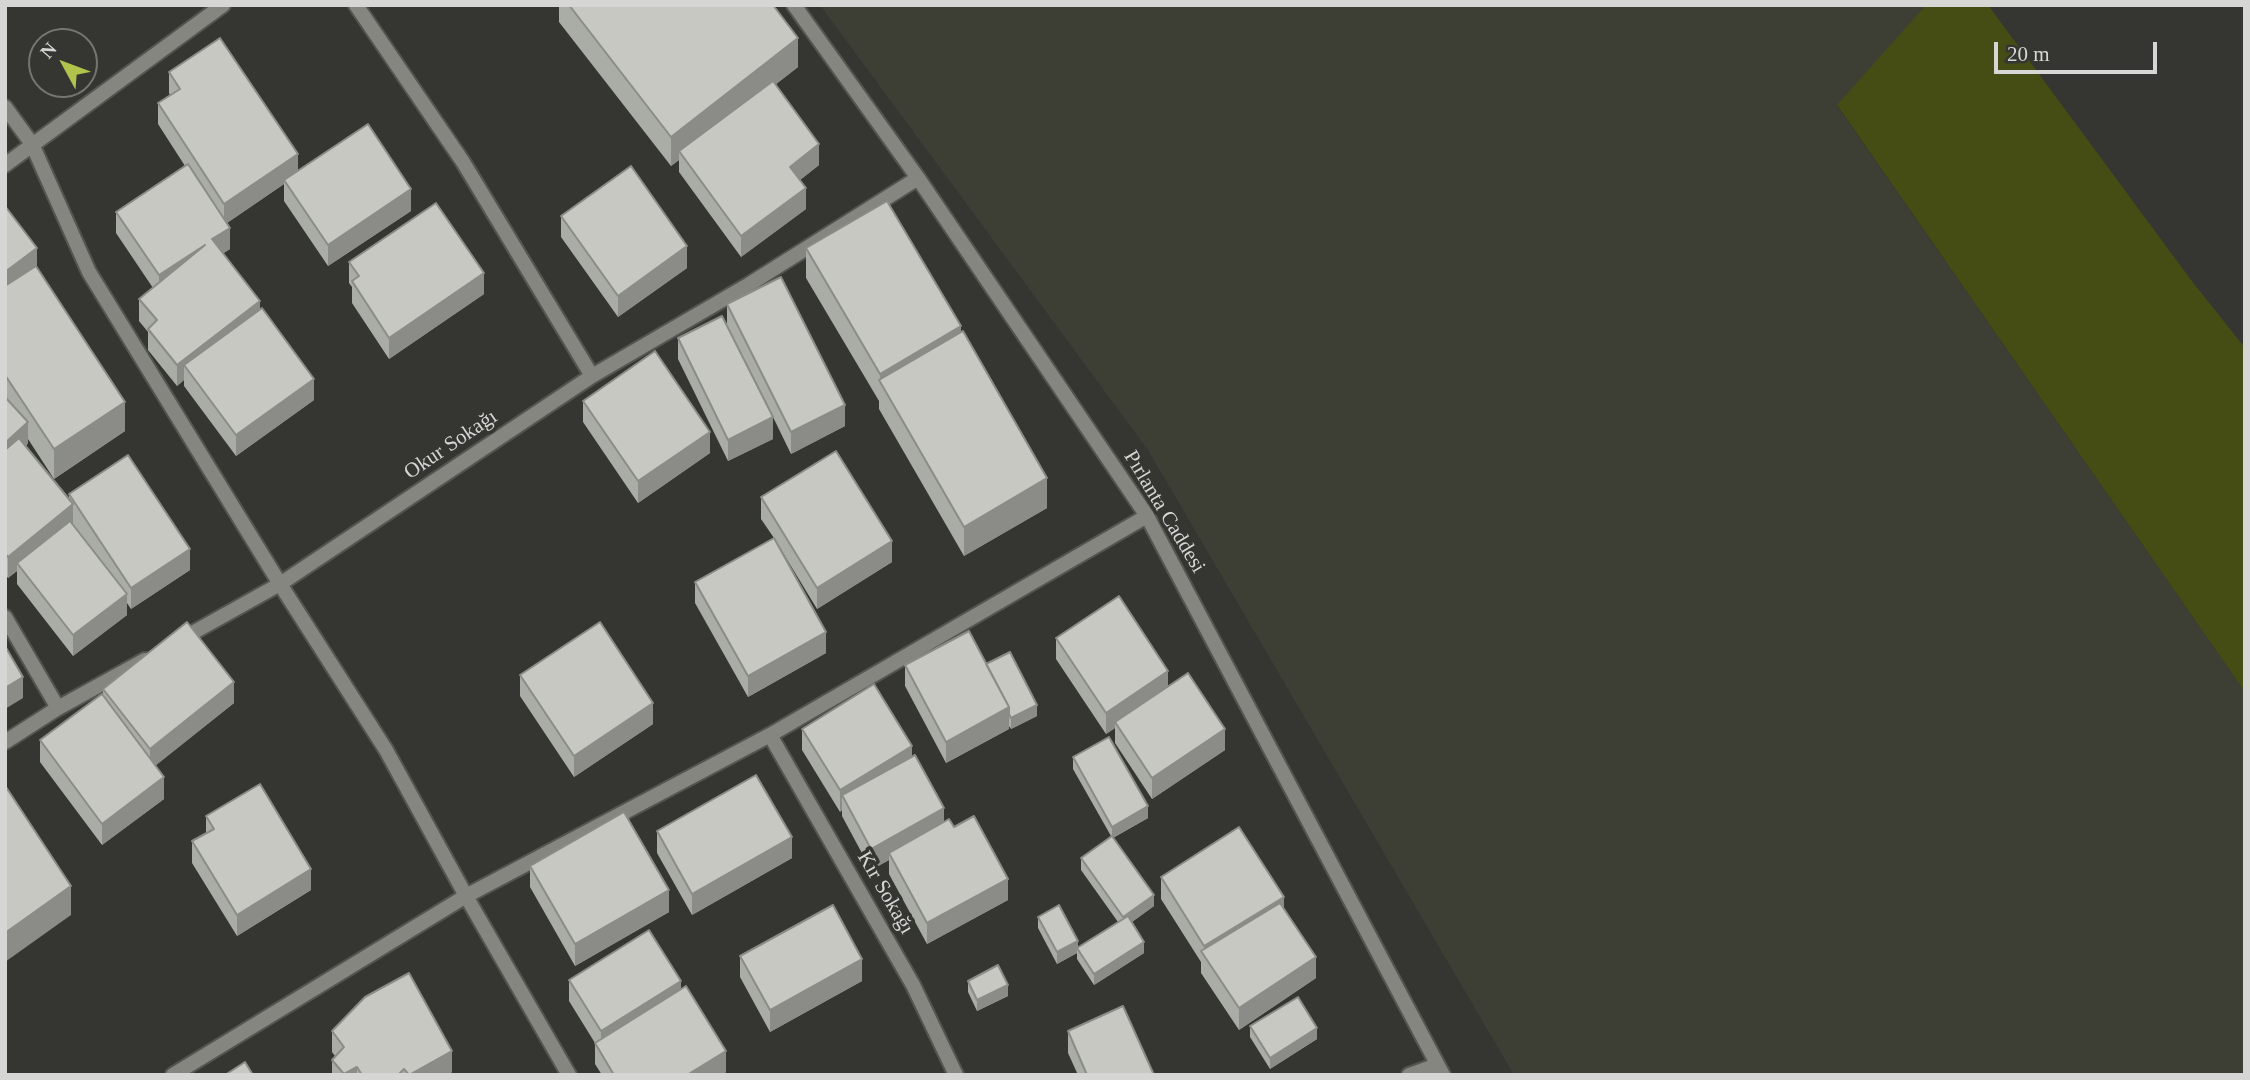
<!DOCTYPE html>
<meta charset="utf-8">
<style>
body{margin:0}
#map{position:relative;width:2250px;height:1080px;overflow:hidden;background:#353631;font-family:Georgia,serif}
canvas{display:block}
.frame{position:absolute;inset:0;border:7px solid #d6d7d4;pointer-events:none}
.north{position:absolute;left:28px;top:28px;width:70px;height:70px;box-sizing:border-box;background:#353631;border:2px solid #757672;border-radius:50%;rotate:311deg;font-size:19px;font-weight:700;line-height:28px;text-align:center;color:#d6d7d4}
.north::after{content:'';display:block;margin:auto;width:24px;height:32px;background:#b2c34c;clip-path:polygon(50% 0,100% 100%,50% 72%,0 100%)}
.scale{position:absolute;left:1994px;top:42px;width:163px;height:32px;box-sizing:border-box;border:4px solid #d6d7d4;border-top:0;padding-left:9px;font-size:21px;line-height:24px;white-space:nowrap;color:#d6d7d4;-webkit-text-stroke:5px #353631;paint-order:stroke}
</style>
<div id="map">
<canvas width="2250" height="1080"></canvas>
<div class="frame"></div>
<div class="north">N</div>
<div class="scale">20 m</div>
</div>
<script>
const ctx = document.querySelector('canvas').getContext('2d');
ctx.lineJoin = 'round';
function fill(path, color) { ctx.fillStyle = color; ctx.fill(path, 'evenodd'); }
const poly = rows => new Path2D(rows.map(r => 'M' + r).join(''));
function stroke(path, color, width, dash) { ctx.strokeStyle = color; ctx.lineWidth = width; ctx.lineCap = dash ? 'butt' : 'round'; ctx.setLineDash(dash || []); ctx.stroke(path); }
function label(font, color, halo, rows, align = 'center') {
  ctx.font = font + ' Georgia,serif'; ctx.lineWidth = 7; ctx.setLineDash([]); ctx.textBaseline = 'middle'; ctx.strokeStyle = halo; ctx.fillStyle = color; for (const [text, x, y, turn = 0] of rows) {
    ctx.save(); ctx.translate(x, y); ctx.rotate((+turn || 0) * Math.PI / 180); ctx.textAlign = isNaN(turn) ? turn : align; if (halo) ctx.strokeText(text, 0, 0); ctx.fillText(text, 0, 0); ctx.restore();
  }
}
fill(poly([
 [820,5,1926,5,1837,106,2245,692,2245,1075,1514,1075,1148,450]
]), '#3d3f34');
fill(poly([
 [1926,5,1988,5,2191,280,2245,348,2245,692,1837,105]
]), '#464d14');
const street = poly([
 [356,5,463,162,592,376],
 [794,5,918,178,1147,516,1443,1075],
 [5,107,32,144,89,272,280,584,386,750,466,896,569,1075],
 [5,165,223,5],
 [5,617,58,708],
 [178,641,280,584,592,376,748,285,918,178],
 [770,735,913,985,956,1075],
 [5,742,58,708,145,660],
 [173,1075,466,896,770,735,1147,516],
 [1409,1075,1437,1065]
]);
stroke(street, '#545550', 18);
stroke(street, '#858680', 14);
fill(poly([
 [559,5,773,5,798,67,776,84,819,165,800,180,806,209,741,257,679,172,679,160,671,166,559,22],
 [169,72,298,171,411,211,328,266,284,201,284,184,227,223,230,249,223,253,260,310,314,400,236,456,184,386,184,380,177,386,148,350,148,332,139,321,139,299,153,288,116,233,116,212,185,166,158,124,158,103,170,95,169,93],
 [5,206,37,267,125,431,54,479,28,439,28,443,26,446,69,498,69,494,190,570,131,609,127,603,127,615,73,656,17,584,17,571,8,578,5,574],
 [561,216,687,268,618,317,561,237],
 [806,248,961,333,1047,508,964,556,879,409,879,401,806,278],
 [349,262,484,294,389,359,352,303,352,287,349,283],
 [727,304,845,426,791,454,753,376,773,439,728,461,678,359,678,338,727,325],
 [583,401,710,453,638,503,583,422],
 [761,497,892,562,817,609,777,543,826,653,748,697,695,603,695,582,774,538,761,519],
 [1056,638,1168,686,1225,750,1152,799,1115,743,1115,728,1106,734,1056,659],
 [986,664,1037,716,1011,729,1009,726,1009,729,946,763,905,686,905,665],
 [520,675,653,724,574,777,520,696],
 [103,689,234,703,156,765,164,799,102,845,40,762,40,740,103,695],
 [802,729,912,756,944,822,954,827,1008,900,927,944,889,874,889,860,871,870,842,816,842,810,840,812,802,750],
 [1073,757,1148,818,1113,838,1154,906,1132,922,1144,953,1094,985,1077,959,1077,953,1057,964,1038,928,1038,917,1078,947,1118,922,1081,870,1081,858,1111,836,1073,769],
 [206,816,311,890,237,936,192,863,192,841,206,833],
 [657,831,792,858,692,915,657,853],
 [530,866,669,912,575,966,530,887],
 [1161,877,1284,909,1316,978,1239,1030,1201,973,1201,962,1161,899],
 [740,956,862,981,770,1032,740,977],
 [569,980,681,989,726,1072,722,1075,602,1075,595,1064,595,1043,569,1001],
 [968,981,1008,996,977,1011,968,992],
 [1250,1026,1317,1039,1270,1069,1250,1037],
 [332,1031,452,1072,447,1075,332,1075,332,1060,335,1056,332,1052],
 [1068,1031,1154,1075,1078,1075,1068,1053]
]), '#aaaca6');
fill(poly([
 [798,38,798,67,683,157,679,151,679,160,671,166,671,137],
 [819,144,819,165,790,188,790,167],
 [298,154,298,175,284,180,284,184,224,225,224,204],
 [806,188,806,209,741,257,741,236],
 [411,189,411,211,328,266,328,245],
 [230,228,230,249,212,261,212,239],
 [205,245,159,296,159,275],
 [687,246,687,268,618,317,618,296],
 [37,248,37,269,5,293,5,272],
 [484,273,484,294,389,359,389,338],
 [260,301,260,322,184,365,184,380,177,386,177,365],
 [961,326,961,355,880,382,880,374],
 [314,379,314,400,236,456,236,435],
 [125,402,125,431,54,479,54,449],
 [845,405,845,426,791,454,791,432],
 [773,417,773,439,728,461,728,440],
 [28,422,28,443,5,465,5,443],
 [710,432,710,453,638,503,638,481],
 [1047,478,1047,508,964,556,964,527],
 [73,504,73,525,17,563,17,571,8,578,8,557],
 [892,541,892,562,817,609,817,588],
 [190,549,190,570,131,609,131,588],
 [127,594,127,615,73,656,73,635],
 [826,632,826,653,748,697,748,676],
 [1168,671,1168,692,1115,722,1115,728,1106,734,1106,713],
 [23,677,23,698,5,709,5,688],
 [234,682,234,703,150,770,150,749],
 [653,703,653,724,574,777,574,756],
 [1037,705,1037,716,1011,729,1011,718],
 [1009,707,1009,729,946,763,946,742],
 [1225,729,1225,750,1152,799,1152,778],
 [912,746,912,767,842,795,842,810,840,812,840,790],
 [164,777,164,799,102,845,102,824],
 [1148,806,1148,818,1112,838,1112,827],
 [944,808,944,830,889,853,889,860,871,870,871,849],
 [792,837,792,858,692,915,692,894],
 [311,869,311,890,237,936,237,915],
 [1008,879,1008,900,927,944,927,923],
 [71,886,71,915,5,962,5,933],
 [669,890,669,912,575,966,575,944],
 [1154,895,1154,906,1123,928,1123,917],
 [1284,897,1284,918,1204,956,1204,946],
 [1078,941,1078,950,1077,948,1077,953,1057,964,1057,952],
 [1144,942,1144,953,1094,985,1094,974],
 [1316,957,1316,978,1239,1030,1239,1008],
 [862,959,862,981,770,1032,770,1010],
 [681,981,681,1002,601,1052,601,1031],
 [1008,985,1008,996,977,1011,977,1000],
 [1317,1028,1317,1039,1270,1069,1270,1058],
 [452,1051,452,1072,447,1075,409,1075],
 [726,1051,726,1072,722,1075,687,1075],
 [357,1067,357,1075,344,1075]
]), '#8b8c87');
const building = poly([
 [569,5,773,5,798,38,671,137,569,5],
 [220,38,298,154,224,204,158,103,180,89,169,72,220,38],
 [773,81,819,144,790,167,806,188,741,236,679,151,773,81],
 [368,124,411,189,328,245,284,180,368,124],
 [188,164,230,228,212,239,260,301,177,365,148,329,157,320,139,299,205,245,159,275,116,212,188,164],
 [631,166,687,246,618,296,561,216,631,166],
 [887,201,961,326,880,374,806,248,887,201],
 [436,203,484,273,389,338,352,281,359,276,349,262,436,203],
 [5,206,37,248,5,272,5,206],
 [36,266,125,402,54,449,5,375,5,286,36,266],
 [781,277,845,405,791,432,727,304,781,277],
 [262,308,314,379,236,435,184,365,262,308],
 [722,316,773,417,728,440,678,338,722,316],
 [963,331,1047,478,964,527,879,380,963,331],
 [655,351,710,432,638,481,583,401,655,351],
 [5,397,28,422,5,443,5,397],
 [19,438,73,504,8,557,5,553,5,450,19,438],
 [836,451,892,541,817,588,761,497,836,451],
 [128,455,190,549,131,588,69,494,128,455],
 [70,521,127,594,73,635,17,563,70,521],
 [774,538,826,632,748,676,695,582,774,538],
 [1119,596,1168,671,1106,713,1056,638,1119,596],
 [187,622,234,682,150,749,103,689,187,622],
 [600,622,653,703,574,756,520,675,600,622],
 [969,631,1009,707,946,742,905,665,969,631],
 [5,646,23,677,5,688,5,646],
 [1010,652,1037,705,1011,718,1009,714,1009,707,986,664,1010,652],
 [1188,673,1225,729,1152,778,1115,722,1188,673],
 [874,684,912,746,840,790,802,729,874,684],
 [102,694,164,777,102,824,40,740,102,694],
 [1109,737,1148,806,1112,827,1073,757,1109,737],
 [915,755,944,808,871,849,842,795,915,755],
 [756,775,792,837,692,894,657,831,756,775],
 [260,784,311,869,237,915,192,841,214,829,206,816,260,784],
 [5,787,6,787,71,886,5,933,5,787],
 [624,812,669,890,575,944,530,866,624,812],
 [974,816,1008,879,927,923,889,853,949,819,954,827,974,816],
 [1239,827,1284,897,1204,946,1161,877,1239,827],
 [1112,836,1154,895,1123,917,1081,858,1112,836],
 [1280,903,1316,957,1239,1008,1201,951,1280,903],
 [833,905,862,959,770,1010,740,956,833,905],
 [1059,905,1078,941,1057,952,1038,917,1059,905],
 [1128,916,1144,942,1094,974,1077,948,1128,916],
 [649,930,681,981,601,1031,569,980,649,930],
 [998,965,1008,985,977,1000,968,981,998,965],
 [409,973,452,1051,409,1075,404,1069,398,1075,362,1075,357,1067,344,1074,332,1060,344,1047,332,1031,365,997,409,973],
 [686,986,726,1051,687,1075,614,1075,595,1043,686,986],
 [1298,997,1317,1028,1270,1058,1250,1026,1298,997],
 [1123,1006,1154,1075,1087,1075,1068,1031,1123,1006],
 [245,1062,253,1075,225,1075,245,1062]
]);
fill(building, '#c6c8c1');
stroke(building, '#8b8c87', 2);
label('21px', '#d6d7d4', '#353631', [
 ["Okur Sokağı",451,445,-34],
 ["Pırlanta Caddesi",1164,512,59],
 ["Kır Sokağı",885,893,60]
]);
</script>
